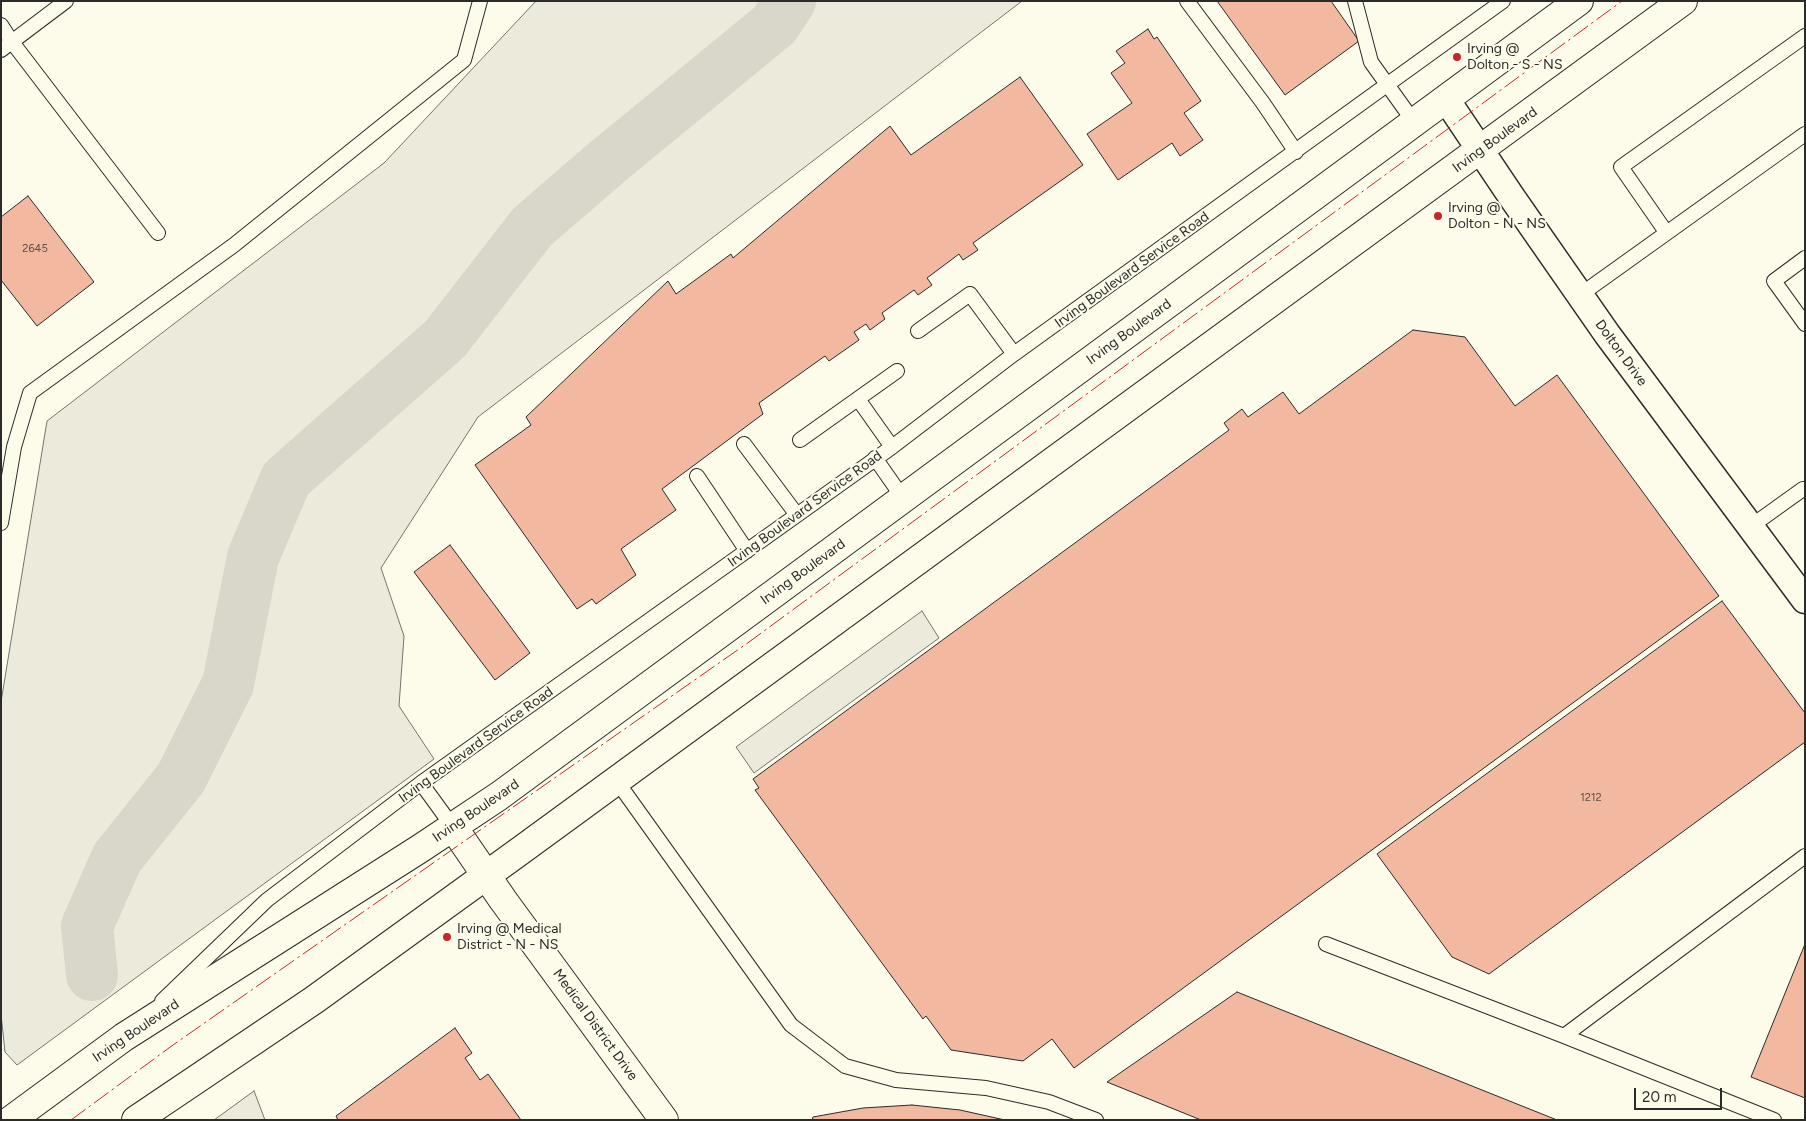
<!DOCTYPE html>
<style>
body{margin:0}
#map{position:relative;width:1806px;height:1121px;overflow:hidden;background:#fdfbea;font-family:Figtree,sans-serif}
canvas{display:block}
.frame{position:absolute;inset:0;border:2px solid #2b2b2b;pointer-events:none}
.scale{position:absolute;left:1634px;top:1088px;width:88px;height:22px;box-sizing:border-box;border:2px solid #2b2b2b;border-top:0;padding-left:6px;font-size:15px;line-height:18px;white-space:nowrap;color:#2b2b2b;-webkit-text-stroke:4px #fdfbea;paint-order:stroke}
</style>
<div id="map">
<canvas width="1806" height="1121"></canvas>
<div class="frame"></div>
<div class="scale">20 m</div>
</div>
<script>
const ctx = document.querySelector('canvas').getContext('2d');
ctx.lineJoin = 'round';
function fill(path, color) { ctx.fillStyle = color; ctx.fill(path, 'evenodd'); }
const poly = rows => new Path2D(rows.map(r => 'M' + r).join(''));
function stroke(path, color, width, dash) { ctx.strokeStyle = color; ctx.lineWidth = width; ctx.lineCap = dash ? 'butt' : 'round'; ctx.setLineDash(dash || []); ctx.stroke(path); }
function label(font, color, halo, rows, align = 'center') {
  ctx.font = font + ' Figtree,sans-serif'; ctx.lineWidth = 4; ctx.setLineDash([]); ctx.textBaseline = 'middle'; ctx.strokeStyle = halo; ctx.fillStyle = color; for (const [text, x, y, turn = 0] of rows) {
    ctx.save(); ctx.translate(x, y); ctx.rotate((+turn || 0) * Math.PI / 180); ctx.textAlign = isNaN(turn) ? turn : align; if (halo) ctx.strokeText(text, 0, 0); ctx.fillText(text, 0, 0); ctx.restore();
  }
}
const green = poly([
 [536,1,1022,1,478,417,381,568,404,636,399,706,434,759,17,1065,5,1052,1,1014,1,702,47,421,384,163,536,1],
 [254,1091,265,1120,214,1120,254,1091]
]);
fill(green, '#ecebdb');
stroke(green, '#74746e', 1);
const parking = poly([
 [922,611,939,638,754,773,736,747,922,611]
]);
fill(parking, '#eceadb');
stroke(parking, '#74746e', 1);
stroke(poly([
 [92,975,87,926,117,858,181,778,228,684,253,557,286,479,445,339,532,227,606,163,774,25,790,1]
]), '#d8d7c9', 52);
const building = poly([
 [1217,1,1331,1,1359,41,1285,95,1217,1],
 [1148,29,1154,39,1157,37,1201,101,1184,113,1203,140,1180,156,1172,143,1118,180,1087,134,1132,103,1111,73,1125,63,1116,51,1148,29],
 [1020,77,1083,165,973,243,978,250,963,260,959,254,927,278,932,285,918,295,914,290,882,313,885,319,870,330,866,324,854,332,859,340,829,361,825,356,759,403,763,414,662,489,676,510,621,549,636,575,596,604,592,599,577,609,475,465,531,425,526,417,668,281,676,294,731,254,733,258,890,126,911,155,1020,77],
 [28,196,94,282,37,326,1,280,1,217,28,196],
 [1413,330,1465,337,1515,406,1557,375,1719,596,1074,1068,1052,1039,1023,1061,951,1050,926,1016,923,1019,755,790,759,788,753,779,1229,430,1224,423,1242,409,1248,417,1283,392,1299,414,1413,330],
 [450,545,530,653,495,680,414,572,450,545],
 [1722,601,1805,713,1805,742,1489,974,1452,957,1377,854,1722,601],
 [1805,944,1805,1098,1751,1077,1805,944],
 [1237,992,1557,1120,1201,1120,1107,1082,1237,992],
 [455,1028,472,1053,465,1058,480,1080,488,1074,521,1120,338,1120,336,1116,455,1028],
 [912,1105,960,1110,1005,1120,812,1120,813,1117,863,1108,912,1105]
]);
fill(building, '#f2b8a0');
stroke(building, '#2b2b2b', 1);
const lane = poly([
 [1187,1,1263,103,1296,152],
 [1355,1,1371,62,1414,122],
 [1,25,12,42,158,233],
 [1,50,66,1],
 [1666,232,1621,167,1805,36],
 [1805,258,1774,281,1805,324],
 [1580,295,1805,134],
 [918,331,970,294,1014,354],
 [858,399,892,447],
 [800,440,897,371],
 [744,444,797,515],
 [875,458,903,498],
 [697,476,747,551],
 [1,523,14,447,30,393,234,245,464,60,480,1],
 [1750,527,1803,489],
 [616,780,791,1025,845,1066,896,1080,986,1088,1049,1102,1096,1120],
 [421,783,453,827],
 [1326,944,1564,1036,1805,856],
 [162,1001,267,900,421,783,797,515,892,447,1014,354,1503,1],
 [1564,1036,1774,1120]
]);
const street = poly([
 [1446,99,1511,196,1607,334,1805,600]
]);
const secondary = poly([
 [453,827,503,900,664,1120],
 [11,1120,124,1037,421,848,499,796,1579,1],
 [136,1120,314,1000,520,851,1683,1]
]);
stroke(lane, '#2b2b2b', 16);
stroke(street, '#2b2b2b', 29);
stroke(secondary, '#2b2b2b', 30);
stroke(lane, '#fdfbea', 14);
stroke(street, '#fdfbea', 26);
stroke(secondary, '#fdfbea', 28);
stroke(poly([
 [71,1120,173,1045,749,642,1622,1]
]), '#c62828', 1, [18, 4, 2.5, 4]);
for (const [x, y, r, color] of [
 [1457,57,5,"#c62828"],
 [1438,216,5,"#c62828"],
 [447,937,5,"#c62828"]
]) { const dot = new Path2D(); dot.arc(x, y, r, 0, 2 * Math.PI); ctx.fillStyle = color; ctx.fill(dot); stroke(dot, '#fdfbea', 2); }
label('11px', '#5d4e48', null, [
 ["2645",35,249],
 ["1212",1591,798]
]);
label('14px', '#2b2b2b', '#fdfbea', [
 ["Irving @",1467,49],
 ["Dolton - S - NS",1467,65],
 ["Irving @",1448,208],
 ["Dolton - N - NS",1448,224],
 ["Irving @ Medical",457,929],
 ["District - N - NS",457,945]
], 'left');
label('14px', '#2b2b2b', '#fdfbea', [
 ["Irving Boulevard",1495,140,-36],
 ["Irving Boulevard Service Road",1132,270,-36],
 ["Irving Boulevard",1129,332,-36],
 ["Dolton Drive",1621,353,54],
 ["Irving Boulevard Service Road",805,509,-36],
 ["Irving Boulevard",803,572,-36],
 ["Irving Boulevard Service Road",476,745,-36],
 ["Irving Boulevard",476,811,-34],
 ["Medical District Drive",595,1025,54],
 ["Irving Boulevard",136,1031,-34]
]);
</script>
